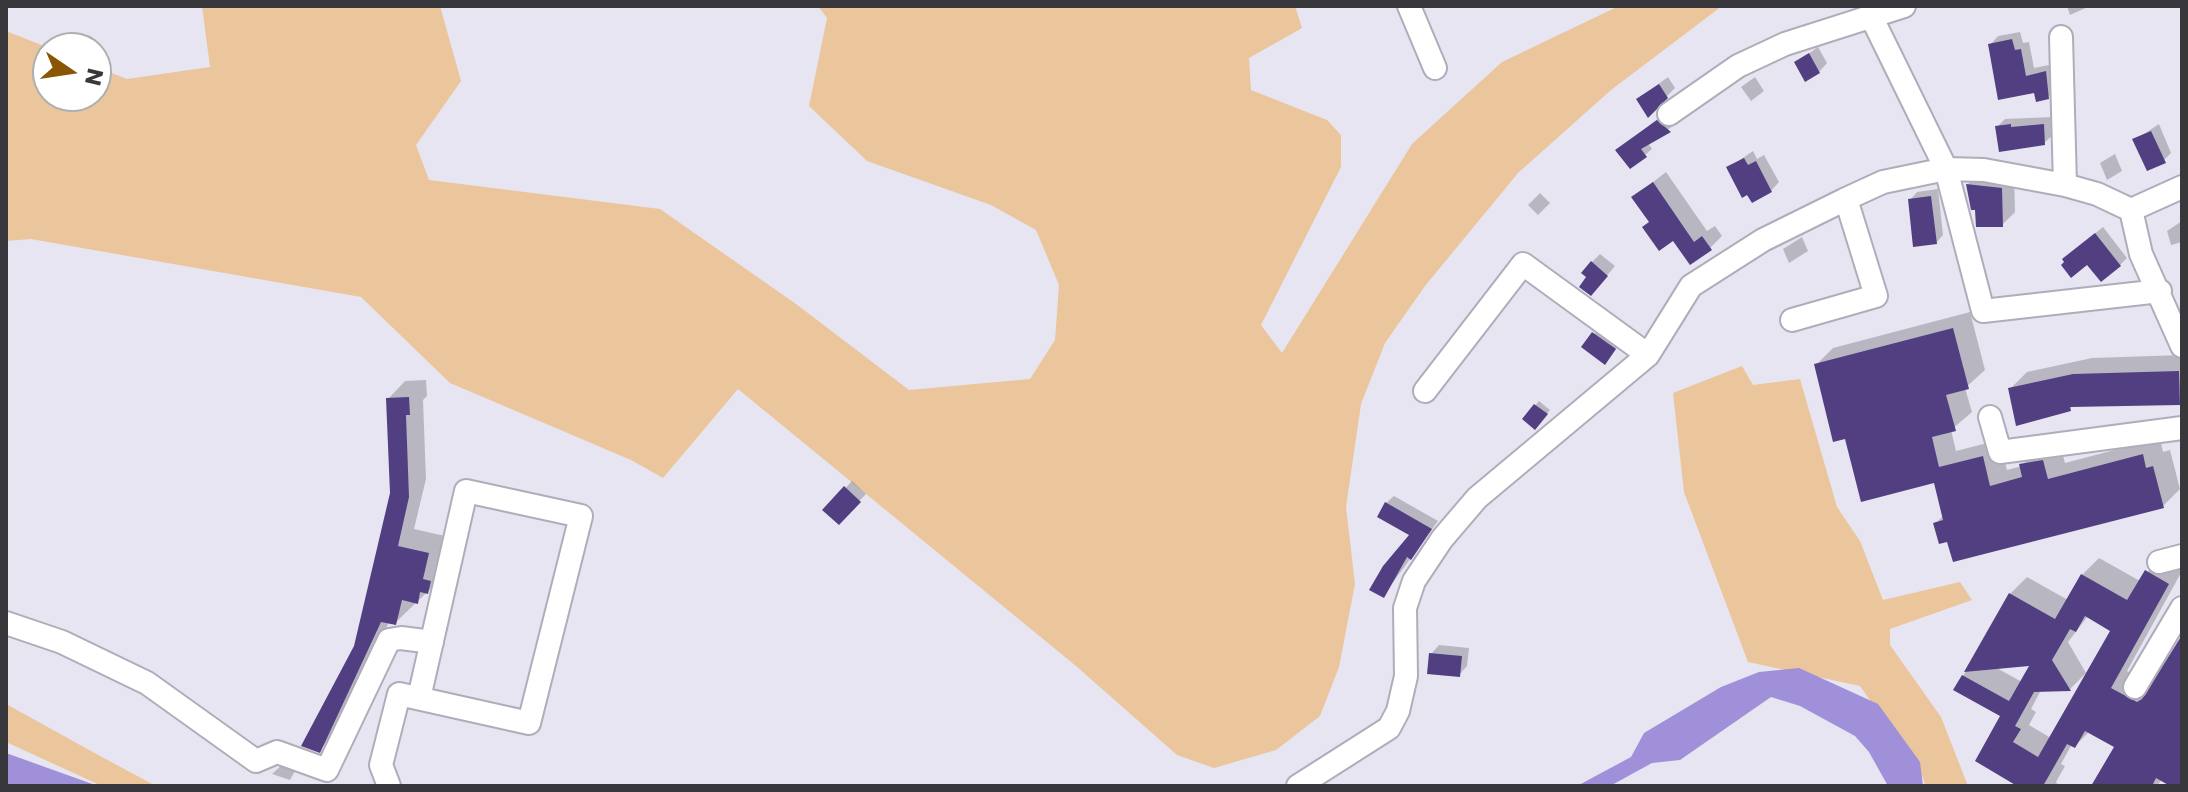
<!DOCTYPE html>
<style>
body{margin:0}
#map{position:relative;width:2188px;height:792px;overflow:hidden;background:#e7e5f2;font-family:Poppins,sans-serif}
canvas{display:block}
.frame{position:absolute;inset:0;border:8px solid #38373c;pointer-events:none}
.north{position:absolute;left:32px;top:32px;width:80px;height:80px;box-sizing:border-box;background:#fff;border:2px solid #afafb1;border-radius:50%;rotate:103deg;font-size:22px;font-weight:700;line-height:32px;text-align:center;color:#38373c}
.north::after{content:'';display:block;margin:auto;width:28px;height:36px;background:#8b5604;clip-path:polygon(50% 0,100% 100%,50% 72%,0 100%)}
</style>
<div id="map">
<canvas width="2188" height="792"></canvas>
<div class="frame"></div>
<div class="north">N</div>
</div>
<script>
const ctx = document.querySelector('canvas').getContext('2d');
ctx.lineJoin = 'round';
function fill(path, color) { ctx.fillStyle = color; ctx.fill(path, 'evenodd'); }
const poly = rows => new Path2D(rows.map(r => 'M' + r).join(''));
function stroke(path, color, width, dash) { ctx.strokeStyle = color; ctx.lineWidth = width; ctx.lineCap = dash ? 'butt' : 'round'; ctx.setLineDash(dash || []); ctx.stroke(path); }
fill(poly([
 [202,6,440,6,461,81,416,145,429,180,660,209,796,304,909,390,1030,379,1055,340,1059,285,1036,230,991,205,867,161,809,106,827,18,818,6,1295,6,1302,28,1249,58,1251,90,1327,120,1341,135,1341,167,1261,325,1282,353,1412,144,1502,62,1619,6,1722,6,1611,90,1518,173,1425,286,1385,343,1361,404,1346,507,1355,584,1339,667,1320,716,1276,750,1214,768,1177,755,1076,666,738,389,663,478,631,460,450,383,361,297,31,239,6,241,6,31,49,48,48,96,96,96,96,67,127,79,210,67],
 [1742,366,1753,385,1800,379,1837,507,1860,541,1883,600,1960,582,1972,600,1890,629,1890,645,1941,717,1968,786,1926,786,1920,771,1860,686,1748,662,1684,492,1673,393],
 [6,704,100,756,156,786,102,786,6,742]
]), '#ebc59b');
fill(poly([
 [1799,668,1878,704,1920,762,1923,786,1888,786,1869,752,1855,736,1800,706,1771,697,1680,760,1652,763,1610,786,1577,786,1631,757,1644,733,1721,687,1759,672],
 [6,753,98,786,6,786]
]), '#a08fd9');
fill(poly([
 [2067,6,2090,6,2070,15],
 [2020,32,2023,43,2029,42,2034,68,2054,64,2056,89,2048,97,2035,90,1990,45,1998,36],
 [1818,47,1827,63,1819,72,1797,62],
 [1668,77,1675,88,1648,115,1638,99],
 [1755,77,1764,91,1751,101,1741,87],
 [1664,114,1676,124,1648,143,1652,149,1645,155,1625,144],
 [2052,117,2053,135,2044,143,1997,127,2005,119],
 [2159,124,2171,153,2162,162,2135,140],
 [1753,151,1757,159,1764,155,1779,182,1771,191,1728,168],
 [2115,154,2122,171,2107,180,2100,163],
 [1666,172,1707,231,1715,226,1722,236,1710,248,1674,238,1650,221,1634,197],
 [1981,172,2014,175,2015,212,2002,225,1973,208,1968,184],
 [1938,189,1943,235,1936,243,1910,200,1917,192],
 [1540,193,1550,203,1538,215,1528,205],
 [2182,221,2182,242,2171,245,2167,231],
 [2103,227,2127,258,2120,265,2088,262,2072,252],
 [1802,237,1808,251,1789,263,1783,249],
 [1600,254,1615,266,1599,285,1589,277,1592,262],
 [1970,312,1985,370,1965,388,1972,412,1951,430,1956,451,1999,440,2007,470,2022,466,2038,448,2060,444,2065,463,2160,438,2163,452,2170,450,2180,489,2163,506,1936,523,1944,515,1935,480,1846,437,1816,365,1833,348],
 [1602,325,1623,340,1605,362,1584,347],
 [2182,355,2179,403,2073,405,2070,409,2010,389,2027,372,2092,358],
 [426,380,427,396,423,400,426,479,414,529,445,536,445,575,396,622,389,622,336,733,319,750,356,647,392,493,388,399,405,381],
 [1539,401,1550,410,1539,424,1524,419],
 [852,481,866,494,839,522,825,510],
 [1394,496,1438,521,1383,596,1412,535,1386,503],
 [2163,554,2182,565,2182,571,2127,671,2154,686,2182,639,2182,786,2162,779,2157,786,2094,786,2116,746,2090,731,2075,746,2072,744,2061,764,2065,766,2056,782,2059,786,2021,786,2003,716,1963,676,2010,594,2027,577,2068,600,2082,575,2099,558,2140,581],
 [2088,616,2113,630,2051,738,2029,725,2036,712,2031,709,2041,690,2070,689,2086,673,2068,642],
 [2032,664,2022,682,1995,667],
 [1439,645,1469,648,1467,666,1459,675,1431,654],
 [283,764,296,769,290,780,272,774]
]), '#0003');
fill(poly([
 [2012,39,2015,50,2021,49,2026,76,2046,71,2049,99,2036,102,2034,93,1998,100,1988,44],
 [1809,53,1820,73,1805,82,1794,62],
 [1659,84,1668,98,1648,118,1636,99],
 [1657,120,1671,132,1641,149,1647,157,1630,169,1615,150],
 [2011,124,2011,127,2044,124,2045,145,1999,152,1995,126],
 [2151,131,2166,163,2147,171,2132,139],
 [1744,158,1748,165,1756,161,1772,192,1752,203,1747,195,1742,198,1726,167],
 [1653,182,1694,242,1702,236,1712,250,1690,265,1673,241,1659,251,1642,227,1649,222,1631,197],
 [1966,184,2002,188,2003,227,1976,227,1975,210,1971,210],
 [1931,196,1937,244,1913,247,1908,199],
 [2095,233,2121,266,2101,282,2087,265,2071,278,2061,265,2064,262,2062,259],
 [1591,261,1608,276,1591,296,1579,287,1586,277,1581,273],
 [1953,328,1969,389,1946,395,1956,431,1932,437,1939,467,1983,456,1990,486,2022,477,2019,464,2043,460,2048,479,2143,454,2146,468,2153,466,2164,508,1953,562,1947,542,1939,544,1933,523,1943,520,1934,483,1861,502,1845,439,1833,442,1814,364],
 [1592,332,1616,349,1605,365,1581,347],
 [2179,371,2180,405,2070,407,2071,411,2016,426,2008,388,2073,374],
 [409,397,410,415,406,415,409,497,398,546,429,553,423,579,431,581,428,594,420,592,418,604,402,600,396,625,381,622,320,753,301,746,354,646,390,493,386,398],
 [1534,404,1548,414,1535,430,1522,419],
 [844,486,861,502,839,525,822,510],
 [1385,502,1432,529,1411,560,1407,557,1384,598,1369,590,1383,566,1409,535,1377,517],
 [2145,570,2169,584,2111,688,2137,702,2142,699,2182,635,2182,786,2170,786,2156,778,2152,786,2091,786,2114,747,2085,731,2075,748,2067,744,2043,786,2017,786,1975,761,2000,716,1953,690,1962,675,2009,701,2029,666,1964,672,2009,593,2055,619,2081,574,2127,600],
 [2085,616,2110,631,2038,757,2013,742,2021,729,2015,726,2034,692,2071,691,2052,660,2070,629,2076,632],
 [1429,653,1462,656,1460,677,1427,674]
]), '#513f81');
const minor = poly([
 [1409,6,1435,68],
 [1870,14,1946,169,1983,311,2160,291],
 [2061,37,2065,185],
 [1669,114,1738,66,1785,44,1904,6],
 [2131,210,2141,254,2182,346],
 [1792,320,1876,296,1846,199],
 [1425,391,1523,264,1648,355],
 [1990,417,2000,452,2182,428],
 [2159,562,2182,556],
 [6,623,62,642,147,683,256,761,277,752,327,770,389,640,401,638,432,642],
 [2135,687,2182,608],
 [389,786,381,765,399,694,529,723,581,516,466,491,419,698],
 [1298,786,1389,728,1398,711,1406,676,1405,608,1414,581,1442,539,1477,498,1648,355,1691,286,1763,240,1846,199,1883,182,1946,169,1984,170,2065,185,2097,194,2131,210,2182,187]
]);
stroke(minor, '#afadb9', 26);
stroke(minor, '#fff', 22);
</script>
